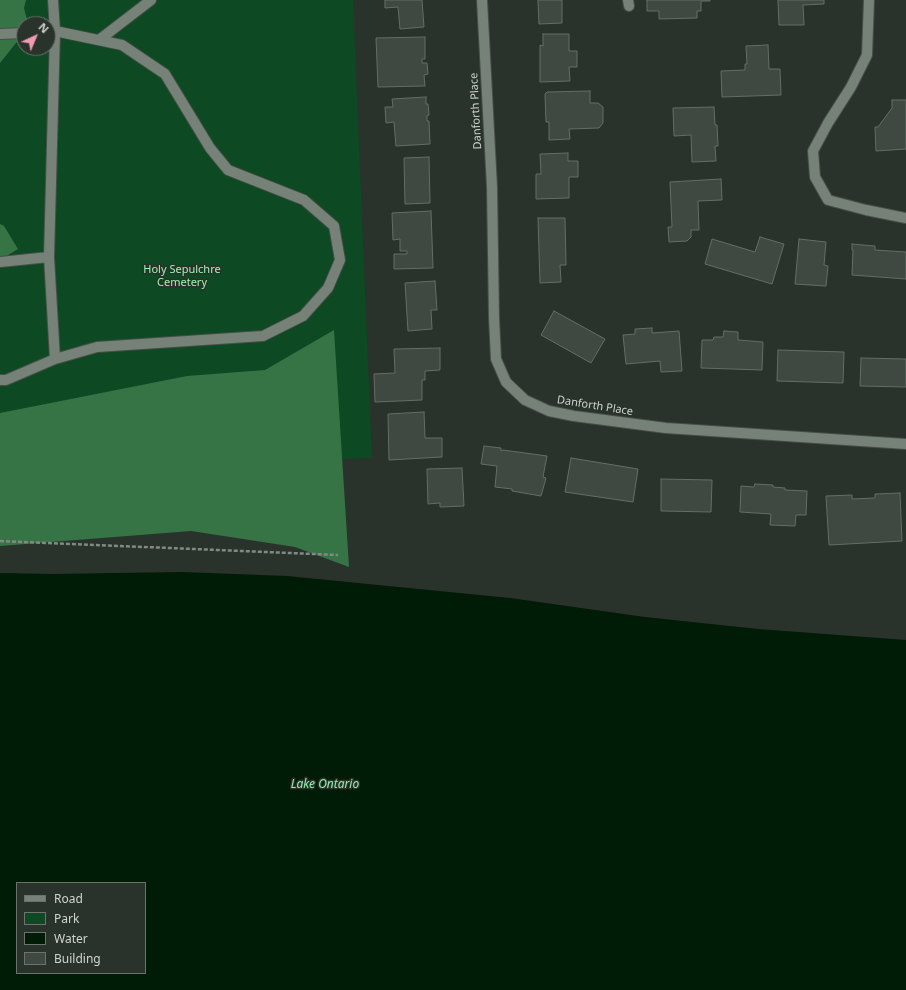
<!DOCTYPE html>
<style>
body{margin:0}
#map{position:relative;width:906px;height:990px;overflow:hidden;background:#2a332b;font-family:"Noto Sans",sans-serif}
canvas{display:block}
.legend{position:absolute;left:16px;top:882px;width:130px;height:92px;box-sizing:border-box;background:#2a332b;border:1px solid #6c736d;margin:0;padding:5px 7px;list-style:none;font-size:12px;color:#ced4cf}
.legend li{display:flex;align-items:center;gap:8px;height:20px}
.legend b{width:20px;border:1px solid #6c736d}
.north{position:absolute;left:16px;top:16px;width:40px;height:40px;box-sizing:border-box;background:#2a332b;border:1px solid #6c736d;border-radius:50%;rotate:44deg;font-size:11px;font-weight:700;line-height:16px;text-align:center;color:#ced4cf}
.north::after{content:'';display:block;margin:auto;width:14px;height:18px;background:#f19ab4;clip-path:polygon(50% 0,100% 100%,50% 72%,0 100%)}
</style>
<div id="map">
<canvas width="906" height="990"></canvas>
<ul class="legend">
<li><b style="height:5px;background:#768278"></b>Road</li>
<li><b style="height:11px;background:#0d4922"></b>Park</li>
<li><b style="height:11px;background:#001b06"></b>Water</li>
<li><b style="height:11px;background:#3f4941"></b>Building</li>
</ul>
<div class="north">N</div>
</div>
<script>
const ctx = document.querySelector('canvas').getContext('2d');
ctx.lineJoin = 'round';
function fill(path, color) { ctx.fillStyle = color; ctx.fill(path, 'evenodd'); }
const poly = rows => new Path2D(rows.map(r => 'M' + r).join(''));
function stroke(path, color, width, dash) { ctx.strokeStyle = color; ctx.lineWidth = width; ctx.lineCap = dash ? 'butt' : 'round'; ctx.setLineDash(dash || []); ctx.stroke(path); }
function label(font, color, halo, rows, align = 'center') {
  ctx.font = font + ' "Noto Sans",sans-serif'; ctx.lineWidth = 3; ctx.setLineDash([]); ctx.textBaseline = 'middle'; ctx.strokeStyle = halo; ctx.fillStyle = color; for (const [text, x, y, turn = 0] of rows) {
    ctx.save(); ctx.translate(x, y); ctx.rotate((+turn || 0) * Math.PI / 180); ctx.textAlign = isNaN(turn) ? turn : align; if (halo) ctx.strokeText(text, 0, 0); ctx.fillText(text, 0, 0); ctx.restore();
  }
}
fill(poly([
 [0,0,353,0,372,458,0,472],
 [24,24,48,24,48,48,24,48]
]), '#0d4922');
fill(poly([
 [0,0,26,0,24,8,28,24,24,24,24,33,0,63],
 [0,224,4,226,18,249,0,260],
 [334,330,349,567,295,547,191,531,0,546,0,413,187,376,265,370]
]), '#367446');
fill(poly([
 [182,572,287,576,510,598,645,617,758,629,906,640,906,990,0,990,0,573,53,574],
 [17,883,145,883,145,973,17,973]
]), '#001b06');
const building = poly([
 [385,0,422,0,424,27,400,29,398,7,385,8,385,0],
 [538,0,562,0,562,23,539,24,538,0],
 [647,0,710,0,710,1,701,1,701,11,697,11,697,18,659,19,659,11,647,11,647,0],
 [778,0,824,0,824,4,803,5,804,25,779,25,778,0],
 [543,34,569,34,569,51,577,51,577,67,569,67,570,81,540,82,540,45,543,46,543,34],
 [425,37,425,59,422,59,422,63,427,63,428,74,424,75,425,86,378,87,376,38,425,37],
 [768,45,769,69,780,69,781,95,722,97,721,71,745,70,745,64,747,64,746,46,768,45],
 [590,91,590,103,598,103,603,107,603,123,599,128,569,129,570,139,549,140,549,122,546,122,545,94,547,92,590,91],
 [426,97,426,104,428,104,429,115,427,116,427,121,429,121,430,144,396,146,394,122,386,123,385,107,393,107,392,99,426,97],
 [892,100,906,100,906,149,876,151,875,127,878,127,892,108,892,100],
 [714,107,715,125,717,125,718,146,715,146,716,161,692,162,691,135,674,136,673,108,714,107],
 [568,153,568,161,578,161,578,177,569,177,569,198,536,199,536,174,541,174,540,154,568,153],
 [429,157,430,203,405,204,404,158,429,157],
 [721,179,722,200,698,201,699,230,691,230,691,237,687,241,669,242,668,227,672,227,670,182,721,179],
 [431,211,433,268,394,269,394,254,407,254,407,251,400,251,400,239,393,240,392,213,431,211],
 [538,218,565,218,566,265,560,265,561,282,540,283,538,218],
 [760,237,784,244,772,284,705,264,712,239,755,252,760,237],
 [799,239,826,242,824,265,828,266,826,286,795,284,799,239],
 [852,244,875,246,875,250,906,252,906,279,852,275,853,250,852,250,852,244],
 [435,281,437,310,431,310,432,329,408,331,405,283,435,281],
 [554,311,605,339,591,363,541,335,554,311],
 [652,328,652,333,679,331,682,371,661,372,660,361,626,364,623,335,635,334,635,329,652,328],
 [724,331,738,332,738,340,763,342,762,370,701,368,702,340,713,340,714,337,723,337,724,331],
 [440,348,440,370,425,371,425,380,422,380,422,400,375,402,374,374,395,373,394,349,440,348],
 [778,350,844,352,843,383,777,381,778,350],
 [861,358,906,359,906,387,860,386,861,358],
 [424,412,425,438,442,438,442,457,389,460,388,414,424,412],
 [484,446,501,448,501,451,503,450,547,456,543,477,546,478,541,496,512,491,512,489,495,487,497,466,481,464,484,446],
 [571,458,638,469,633,502,565,492,571,458],
 [462,468,464,506,440,507,440,503,428,504,427,469,462,468],
 [661,479,712,480,711,512,661,511,661,479],
 [755,484,773,485,773,487,785,488,785,490,807,491,806,515,796,515,795,526,770,525,771,514,740,512,741,486,754,487,755,484],
 [900,493,902,541,829,545,826,496,852,495,852,499,875,498,875,494,900,493]
]);
fill(building, '#3f4941');
stroke(building, '#636e65', 1);
const minor = poly([
 [53,0,55,31,49,257,55,359],
 [482,0,492,187,494,318,496,359,506,382,525,400,549,411,574,416,666,428,906,444],
 [628,0,629,6],
 [869,0,867,55,851,87,828,123,813,151,815,177,828,200,866,210,906,218],
 [0,34,24,33],
 [99,40,151,0],
 [0,262,49,257],
 [0,380,6,380,55,359,97,347,263,336,303,316,328,288,340,260,334,226,304,200,228,170,210,148,165,74,122,45,55,31,48,32]
]);
stroke(minor, '#474f48', 12);
stroke(poly([
 [0,541,338,555]
]), '#818982', 2.5, [4, 2]);
stroke(minor, '#768278', 10);
label('11px', '#ced4cf', '#2a332b', [
 ["Danforth Place",476,111,-93],
 ["Danforth Place",595,406,9]
]);
label('11px', '#9bf3af', '#2a332b', [
 ["Holy Sepulchre",182,270],
 ["Cemetery",182,283]
]);
label('italic 12px', '#93eca8', '#2a332b', [
 ["Lake Ontario",325,785]
]);
</script>
